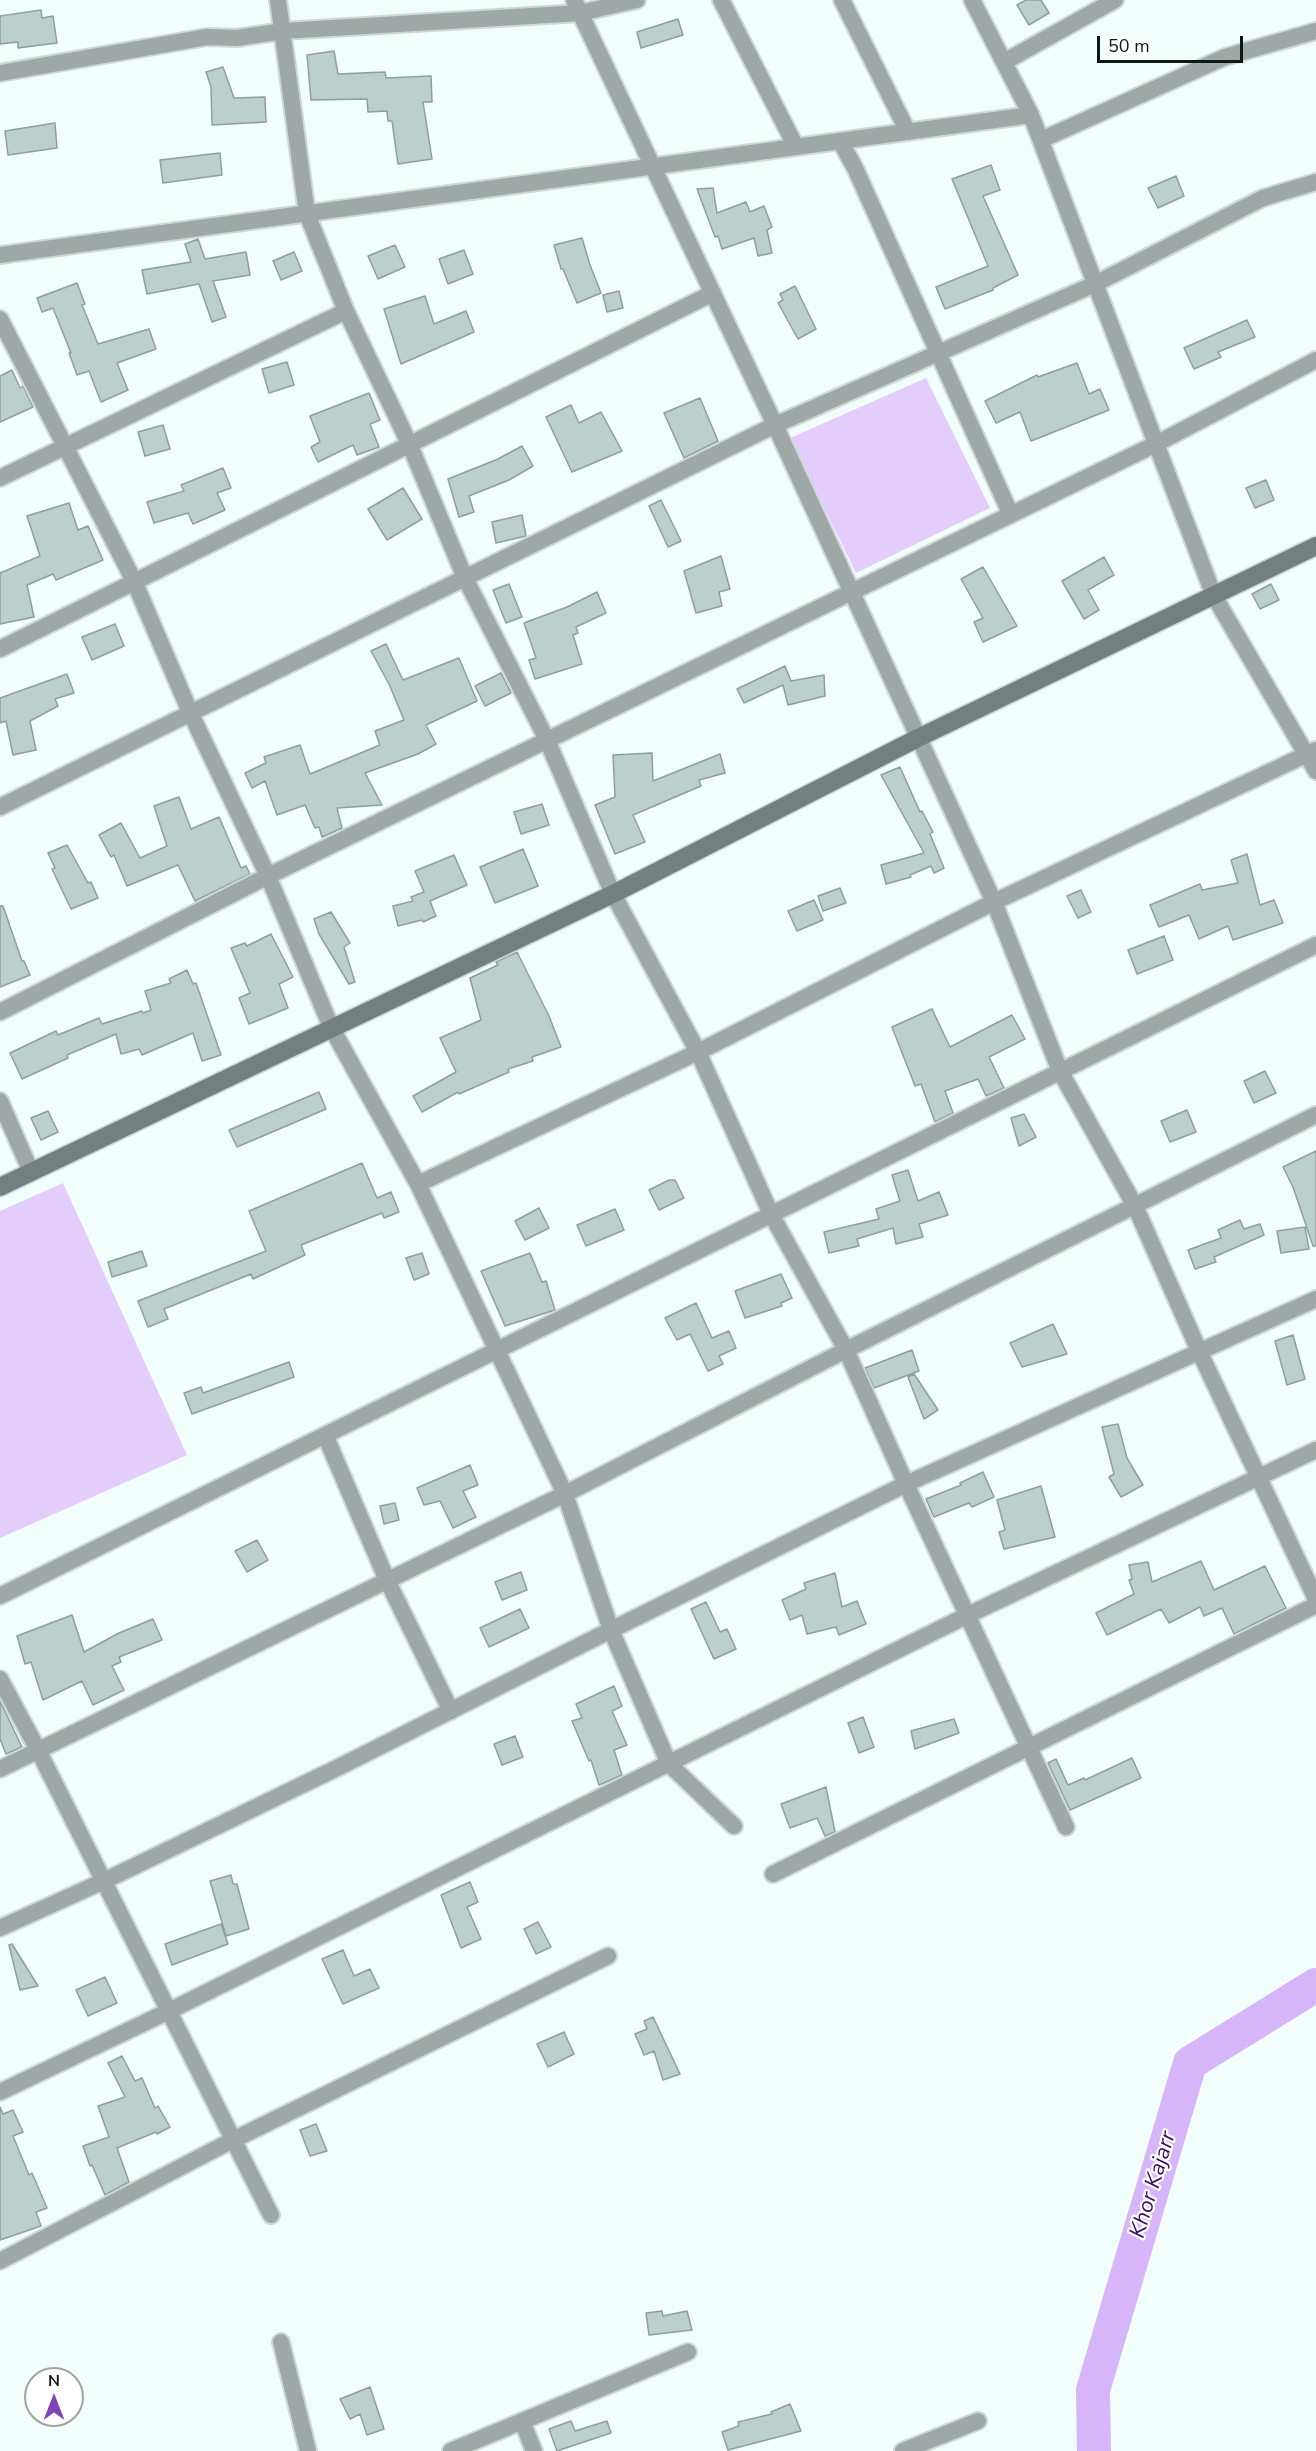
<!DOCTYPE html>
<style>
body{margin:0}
#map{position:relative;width:1316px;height:2451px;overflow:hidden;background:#f2fefb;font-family:"Nunito Sans",sans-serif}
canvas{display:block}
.north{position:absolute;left:24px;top:2367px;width:60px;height:60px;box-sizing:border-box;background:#fff;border:2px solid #9fa3a2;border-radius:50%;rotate:0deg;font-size:16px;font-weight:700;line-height:24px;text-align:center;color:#101816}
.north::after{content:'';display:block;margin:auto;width:21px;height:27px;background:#8343b8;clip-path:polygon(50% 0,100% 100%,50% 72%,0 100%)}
.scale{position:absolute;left:1097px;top:36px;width:146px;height:27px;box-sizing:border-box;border:3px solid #101816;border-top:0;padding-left:8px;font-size:18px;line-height:21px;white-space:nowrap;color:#101816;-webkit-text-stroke:4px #fff;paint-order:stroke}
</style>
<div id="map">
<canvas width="1316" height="2451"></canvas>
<div class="north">N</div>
<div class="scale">50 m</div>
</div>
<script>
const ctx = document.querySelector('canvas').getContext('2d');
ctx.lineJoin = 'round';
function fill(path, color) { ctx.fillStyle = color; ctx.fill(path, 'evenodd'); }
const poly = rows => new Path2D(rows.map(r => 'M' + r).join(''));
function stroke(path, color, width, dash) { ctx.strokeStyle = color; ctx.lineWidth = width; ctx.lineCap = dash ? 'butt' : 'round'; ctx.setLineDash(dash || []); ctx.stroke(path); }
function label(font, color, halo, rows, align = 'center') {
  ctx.font = font + ' "Nunito Sans",sans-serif'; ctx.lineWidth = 4.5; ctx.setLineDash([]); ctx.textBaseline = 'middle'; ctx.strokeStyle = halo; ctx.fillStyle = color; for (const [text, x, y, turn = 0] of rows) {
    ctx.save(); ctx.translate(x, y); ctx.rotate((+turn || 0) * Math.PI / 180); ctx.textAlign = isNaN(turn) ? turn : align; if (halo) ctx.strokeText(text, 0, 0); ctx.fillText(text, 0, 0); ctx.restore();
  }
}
fill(poly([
 [926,378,990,508,856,573,790,438],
 [63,1183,187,1455,0,1538,0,1211]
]), '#e3cdfc');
stroke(poly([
 [1094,2451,1093,2390,1190,2063,1316,1985]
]), '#d6b5fa', 34);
const building = poly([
 [1026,0,1041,0,1049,13,1029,25,1017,5,1026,0],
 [41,10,42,18,53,16,57,43,18,48,18,42,0,44,0,16,41,10],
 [678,19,683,35,641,48,637,32,678,19],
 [334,51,338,74,385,72,386,78,431,76,432,102,423,102,432,159,398,164,392,121,388,121,387,111,368,112,367,99,311,100,307,55,334,51],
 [223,67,234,98,265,97,266,122,212,125,211,87,206,72,223,67],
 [55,123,57,148,8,155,5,131,55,123],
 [220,153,222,175,163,183,160,160,220,153],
 [991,165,1000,190,983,196,1018,275,993,288,993,290,945,309,936,287,988,266,952,179,991,165],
 [1176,176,1184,196,1158,208,1148,188,1176,176],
 [713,188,717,213,746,202,750,212,764,206,772,227,767,230,772,253,758,256,754,238,722,249,718,236,715,237,697,189,713,188],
 [582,238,590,265,601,293,577,303,563,269,561,269,554,245,582,238],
 [198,239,205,259,246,252,250,275,213,281,226,317,212,322,199,284,147,294,142,270,191,262,185,244,198,239],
 [395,245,405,267,378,279,368,256,395,245],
 [464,250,473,274,448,284,439,259,464,250],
 [294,252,302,271,281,280,273,261,294,252],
 [77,283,85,304,82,305,98,344,149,329,156,349,117,363,128,390,101,402,89,371,77,375,69,353,71,353,53,308,42,312,37,298,77,283],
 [795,286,816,329,798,339,778,303,783,300,780,294,795,286],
 [619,291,623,308,607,312,603,295,619,291],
 [425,296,434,324,466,311,474,332,401,364,384,309,425,296],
 [1247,320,1255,337,1218,352,1221,357,1194,369,1184,348,1247,320],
 [287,362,294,385,269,393,262,369,287,362],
 [1077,363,1089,394,1100,389,1109,410,1031,441,1020,412,996,423,985,401,1037,375,1038,377,1077,363],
 [12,370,20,388,23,386,33,407,0,422,0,376,12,370],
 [369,393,380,420,370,424,379,447,357,455,353,445,318,462,311,447,320,442,310,416,369,393],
 [700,398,718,441,684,458,664,413,700,398],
 [571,405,579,423,601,412,622,451,572,472,546,417,571,405],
 [163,425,170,449,145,456,138,432,163,425],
 [522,446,533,466,509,480,469,496,474,512,459,517,448,479,498,459,522,446],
 [223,468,231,488,217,493,225,510,193,524,188,513,154,523,147,502,184,491,181,485,223,468],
 [1266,480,1274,500,1255,508,1246,488,1266,480],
 [403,488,422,519,387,540,368,509,403,488],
 [661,500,681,541,668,547,649,506,661,500],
 [69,503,78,530,88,526,103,560,56,580,53,574,27,585,34,617,0,624,0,573,40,556,27,516,69,503],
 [522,515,526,536,496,543,492,522,522,515],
 [721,556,730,589,719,592,722,606,696,613,684,571,721,556],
 [1104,557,1114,575,1088,590,1099,610,1084,619,1062,581,1104,557],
 [983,567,1017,626,983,642,974,622,983,618,961,579,983,567],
 [509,584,522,617,506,623,493,590,509,584],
 [1271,584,1279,600,1260,609,1252,594,1271,584],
 [597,592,606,613,576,627,578,633,573,635,582,664,535,679,529,660,536,658,524,623,567,607,597,592],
 [115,624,124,646,92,660,82,637,115,624],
 [386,644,403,680,459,658,477,701,426,725,436,744,418,754,365,773,382,805,337,808,342,828,322,837,319,827,315,828,305,805,277,815,265,781,252,788,245,773,266,763,264,757,300,745,310,774,380,745,375,731,404,720,389,684,371,651,386,644],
 [785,666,791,681,824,675,825,696,788,705,783,685,744,703,737,689,785,666],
 [501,673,511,693,485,706,475,686,501,673],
 [67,674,74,693,55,699,58,706,30,721,36,750,13,755,6,721,0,723,0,698,67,674],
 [652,753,653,781,720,754,725,773,699,780,701,786,633,815,645,842,615,854,595,805,615,797,613,755,652,753],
 [900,767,920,812,922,811,933,832,930,834,944,868,934,873,931,866,910,875,911,877,886,884,881,865,924,853,881,775,900,767],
 [179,797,191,829,219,817,241,868,246,866,250,874,195,901,178,865,127,886,114,855,111,857,99,835,121,823,140,858,167,846,154,806,179,797],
 [542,804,549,825,521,834,514,812,542,804],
 [67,845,88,883,91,882,98,898,71,909,52,869,55,868,48,853,67,845],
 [523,849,538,886,495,903,480,867,523,849],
 [1247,854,1260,905,1274,900,1283,923,1233,940,1228,926,1199,939,1189,915,1159,927,1150,905,1200,884,1202,890,1238,883,1231,860,1247,854],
 [454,855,467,885,430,901,436,916,423,922,422,920,398,926,393,906,413,901,411,897,424,892,415,871,454,855],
 [840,888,846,903,823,911,818,896,840,888],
 [1081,890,1091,912,1078,918,1067,896,1081,890],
 [814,900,823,920,797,931,788,911,814,900],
 [0,906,3,906,22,961,24,961,30,975,0,987,0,906],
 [331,912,350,943,344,947,355,982,349,984,319,934,314,919,331,912],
 [271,934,293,977,279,984,288,1008,249,1024,239,998,250,993,231,948,245,943,247,946,271,934],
 [1164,936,1173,960,1137,974,1128,950,1164,936],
 [517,952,549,1016,561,1047,532,1057,533,1061,508,1069,509,1072,459,1094,458,1092,422,1112,413,1096,456,1072,440,1038,481,1020,470,978,498,965,496,962,517,952],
 [187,970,193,984,196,983,221,1055,202,1061,193,1033,142,1055,139,1049,121,1054,116,1034,67,1055,68,1058,22,1079,10,1053,56,1031,58,1035,99,1018,102,1024,142,1011,143,1013,151,1010,145,991,171,983,169,979,187,970],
 [932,1009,950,1047,1012,1015,1025,1039,989,1057,1004,1088,986,1096,978,1079,945,1091,953,1113,935,1122,921,1084,915,1086,892,1027,932,1009],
 [1265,1071,1276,1093,1254,1103,1244,1081,1265,1071],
 [319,1092,326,1109,237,1147,229,1130,319,1092],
 [1187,1110,1196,1132,1170,1142,1161,1121,1187,1110],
 [48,1111,58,1132,41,1140,31,1118,48,1111],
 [1024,1114,1036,1137,1019,1146,1011,1118,1024,1114],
 [1316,1151,1316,1246,1313,1246,1293,1187,1283,1167,1316,1151],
 [362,1163,377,1198,391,1192,399,1212,384,1218,382,1213,301,1245,305,1255,253,1279,251,1274,164,1309,168,1319,148,1327,138,1301,266,1251,249,1211,362,1163],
 [908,1170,918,1201,939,1192,948,1215,919,1224,923,1237,896,1244,893,1228,857,1239,859,1246,829,1253,824,1232,879,1219,876,1209,900,1201,892,1175,908,1170],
 [669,1180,675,1180,684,1198,659,1210,649,1190,669,1180],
 [539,1208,549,1228,525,1240,515,1221,539,1208],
 [615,1209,624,1230,586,1246,577,1225,615,1209],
 [1240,1220,1244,1229,1260,1224,1264,1235,1214,1257,1216,1262,1195,1269,1188,1250,1221,1238,1218,1230,1240,1220],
 [1305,1227,1309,1249,1281,1253,1277,1231,1305,1227],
 [142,1251,147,1266,112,1277,108,1262,142,1251],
 [422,1253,429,1274,414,1280,406,1258,422,1253],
 [530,1253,542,1282,546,1281,555,1310,505,1326,481,1271,530,1253],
 [781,1274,792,1298,781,1303,782,1306,745,1318,735,1291,781,1274],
 [696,1303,712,1338,729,1331,736,1348,719,1356,723,1364,708,1371,690,1334,677,1340,665,1318,696,1303],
 [1053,1324,1067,1354,1022,1367,1010,1343,1053,1324],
 [1293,1335,1305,1379,1287,1385,1275,1341,1293,1335],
 [912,1350,919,1371,874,1388,865,1368,912,1350],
 [289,1362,294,1377,192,1414,184,1393,201,1387,203,1393,289,1362],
 [914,1374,938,1410,924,1419,908,1377,914,1374],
 [1118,1424,1127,1458,1143,1485,1121,1497,1109,1477,1114,1474,1102,1427,1118,1424],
 [470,1465,478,1485,463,1491,476,1517,453,1528,440,1501,424,1505,417,1488,470,1465],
 [983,1472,994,1497,972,1507,969,1503,934,1517,926,1499,961,1485,960,1483,983,1472],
 [1041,1486,1055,1537,1004,1549,999,1532,1005,1530,997,1500,1041,1486],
 [395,1503,399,1520,384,1524,380,1506,395,1503],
 [257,1540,268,1560,247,1572,235,1551,257,1540],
 [1201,1561,1214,1590,1265,1566,1286,1608,1234,1634,1222,1608,1204,1616,1200,1607,1169,1623,1161,1609,1107,1635,1096,1613,1134,1594,1129,1580,1132,1579,1129,1565,1148,1562,1152,1582,1201,1561],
 [521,1572,527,1590,502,1600,495,1582,521,1572],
 [835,1573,842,1607,857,1601,866,1624,839,1635,836,1627,807,1634,802,1615,790,1620,782,1600,806,1589,804,1583,835,1573],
 [706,1602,720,1632,727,1629,736,1649,714,1659,691,1609,706,1602],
 [520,1609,529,1628,489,1647,480,1628,520,1609],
 [72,1615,84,1652,119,1633,153,1619,162,1640,119,1657,121,1662,112,1666,124,1690,93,1705,82,1681,43,1700,31,1662,25,1664,17,1636,72,1615],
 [614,1686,622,1706,612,1711,627,1745,614,1750,622,1775,599,1785,591,1760,589,1761,572,1721,582,1718,576,1704,614,1686],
 [0,1701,22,1747,6,1754,0,1739,0,1701],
 [863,1717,874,1747,859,1753,848,1723,863,1717],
 [954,1719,959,1733,915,1749,911,1731,954,1719],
 [515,1736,523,1757,502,1765,494,1744,515,1736],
 [1132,1758,1141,1778,1070,1810,1048,1763,1056,1759,1068,1785,1084,1778,1085,1780,1132,1758],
 [826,1787,835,1832,825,1836,817,1818,790,1828,781,1804,826,1787],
 [231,1875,233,1884,237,1884,249,1929,226,1936,210,1881,231,1875],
 [470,1882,478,1902,467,1907,481,1939,461,1948,441,1895,470,1882],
 [538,1922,551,1947,536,1954,524,1929,538,1922],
 [221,1924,228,1944,172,1965,165,1944,221,1924],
 [12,1944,38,1986,20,1990,9,1945,12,1944],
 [343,1950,354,1976,370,1969,379,1988,343,2004,322,1959,343,1950],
 [105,1977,117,2003,88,2016,76,1990,105,1977],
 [653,2017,680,2074,663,2080,654,2051,644,2055,635,2034,647,2029,644,2021,653,2017],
 [564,2032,574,2054,548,2067,537,2044,564,2032],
 [122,2056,135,2081,142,2078,155,2108,158,2106,170,2127,157,2134,156,2132,117,2148,129,2182,105,2195,92,2165,90,2166,83,2146,109,2137,98,2106,125,2097,108,2063,122,2056],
 [0,2107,3,2114,13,2110,23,2132,13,2136,29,2175,32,2173,47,2208,36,2212,41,2226,0,2240,0,2107],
 [316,2124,327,2151,310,2156,300,2130,316,2124],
 [662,2311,663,2316,687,2311,692,2330,649,2335,646,2313,662,2311],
 [370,2387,384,2429,367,2435,360,2414,350,2419,340,2399,370,2387],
 [790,2404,801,2431,728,2450,722,2432,739,2426,738,2422,772,2414,771,2412,790,2404],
 [571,2421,575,2431,607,2421,611,2433,557,2451,549,2429,571,2421]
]);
fill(building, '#bbd0cb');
stroke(building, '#8da09b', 1.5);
const street = poly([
 [278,0,307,214,346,311,409,443,465,578,547,740,613,894,698,1052,771,1214,846,1350,906,1484,1066,1827],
 [574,0,775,425,994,902,1060,1071,1135,1206,1200,1353,1316,1599],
 [721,0,796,147],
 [842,0,908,132],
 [972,0,1031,115,1214,596,1316,771],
 [1004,62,1115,0],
 [0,73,207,37,237,38,283,31,580,13,637,0],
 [1041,140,1225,57,1316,31],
 [840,141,855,168,1011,515],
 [0,255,1031,115],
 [0,319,134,581,190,712,268,876,331,1027,418,1184,565,1494,611,1630,669,1764,734,1826],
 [0,478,346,311],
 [0,649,713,293],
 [0,807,775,425,1095,284,1263,198,1316,182],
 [0,1012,268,876,1156,444,1316,360],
 [0,1101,31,1172],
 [418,1184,698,1052,994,902,1316,750],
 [325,1435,387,1580,451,1711],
 [0,1596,1316,945],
 [0,1679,38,1750,271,2215],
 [0,1769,565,1494,846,1350,1316,1115],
 [773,1874,1316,1605],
 [0,1928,104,1881,339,1767,611,1630,906,1484,1316,1299],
 [0,2092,169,2011,968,1615,1316,1450],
 [0,2261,233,2140,608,1956],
 [281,2342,308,2451],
 [522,2421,534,2451],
 [451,2451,688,2352],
 [903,2451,978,2421]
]);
const secondary = poly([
 [0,1187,613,894,918,738,1316,546]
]);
stroke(street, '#ced9d6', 20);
stroke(secondary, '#ced9d6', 21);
stroke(street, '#9fa8a6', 16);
stroke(secondary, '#73807d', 18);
label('italic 22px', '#3c0d5d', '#fff', [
 ["Khor Kajarr",1154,2185,-73]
]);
</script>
